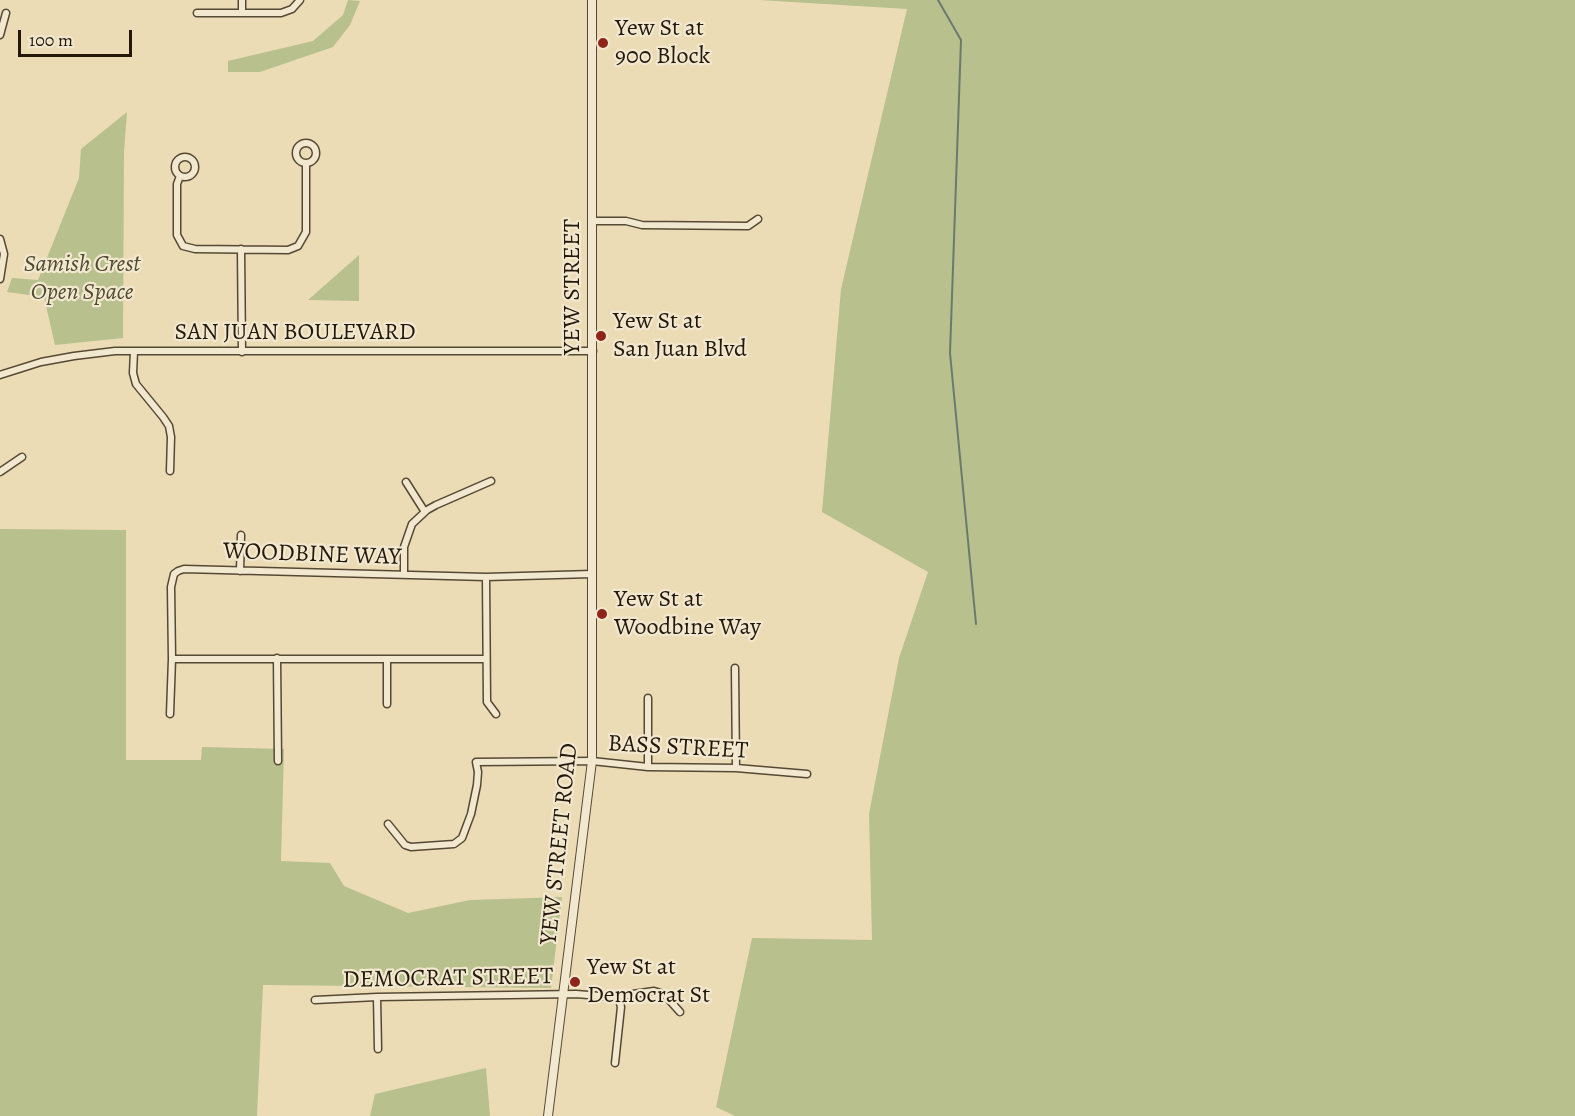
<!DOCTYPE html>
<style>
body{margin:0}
#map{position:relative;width:1575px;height:1116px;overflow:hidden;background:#ebdcb6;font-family:Alegreya,serif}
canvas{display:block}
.scale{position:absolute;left:18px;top:30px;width:114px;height:27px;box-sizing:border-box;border:3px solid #231809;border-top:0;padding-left:8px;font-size:18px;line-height:21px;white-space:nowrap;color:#231809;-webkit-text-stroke:4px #f2e8d0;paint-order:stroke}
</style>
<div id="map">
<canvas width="1575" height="1116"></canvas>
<div class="scale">100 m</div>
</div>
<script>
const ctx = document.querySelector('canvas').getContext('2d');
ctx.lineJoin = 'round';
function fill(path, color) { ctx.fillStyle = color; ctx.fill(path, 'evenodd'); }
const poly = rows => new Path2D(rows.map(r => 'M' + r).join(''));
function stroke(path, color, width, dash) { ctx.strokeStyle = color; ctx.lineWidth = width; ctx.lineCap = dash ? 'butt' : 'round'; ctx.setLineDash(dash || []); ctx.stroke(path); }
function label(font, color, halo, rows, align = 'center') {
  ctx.font = font + ' Alegreya,serif'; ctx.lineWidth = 4.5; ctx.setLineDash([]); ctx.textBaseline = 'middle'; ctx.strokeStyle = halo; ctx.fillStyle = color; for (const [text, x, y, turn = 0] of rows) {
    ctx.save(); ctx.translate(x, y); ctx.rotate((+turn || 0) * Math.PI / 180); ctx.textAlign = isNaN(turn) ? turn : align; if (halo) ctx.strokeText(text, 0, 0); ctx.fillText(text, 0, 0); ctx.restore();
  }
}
fill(poly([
 [348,0,360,1,350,25,333,47,260,72,228,72,228,61,313,41,343,15],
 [759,0,1575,0,1575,1116,735,1116,716,1107,752,938,872,940,869,814,899,658,928,572,822,512,841,289,907,9],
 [127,112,124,152,123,338,55,345,44,297,7,292,12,278,38,280,79,178,81,149],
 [359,255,359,301,308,300],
 [0,529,126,530,126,760,201,760,202,747,284,749,281,861,330,863,344,886,408,913,470,900,562,897,551,988,263,985,257,1116,0,1116],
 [486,1068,490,1116,370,1116,375,1094]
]), '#b8c08d');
stroke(poly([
 [938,0,961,40,950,353,976,624]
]), '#6a7a6e', 2);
const minor = poly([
 [242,12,242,0],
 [197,13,281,13,292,9,300,0],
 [0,35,6,13],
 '296 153a10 10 0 1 1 20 0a10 10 0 1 1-20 0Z',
 '175 167a10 10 0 1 1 20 0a10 10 0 1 1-20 0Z',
 [180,176,177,184,177,235,183,246,195,249,288,250,298,246,306,232,306,163],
 [592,221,626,221,642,225,748,226,758,219],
 [0,239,4,254,0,279],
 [241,249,242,352],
 [134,351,133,373,136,384,163,417,169,426,171,437,170,471],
 [0,375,41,362,74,356,115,351,593,351],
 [0,472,22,457],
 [406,482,425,512],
 [240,571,241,535],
 [404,575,404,547,412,524,427,510,436,505,491,481],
 [486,577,487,702,496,714],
 [277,658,278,761],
 [172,659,486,659],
 [387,659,387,704],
 [735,668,736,768],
 [170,714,172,659,171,587,174,574,178,571,184,569,486,577,592,574],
 [648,767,648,698],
 [388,824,405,845,411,847,454,844,462,838,471,814,477,785,478,772,476,762,592,761,648,767,736,768,807,774],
 [377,997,378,1049],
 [315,1000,377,997,576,994,612,997,654,991,664,994,680,1012],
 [615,1063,621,1007,618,996]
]);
const tertiary = poly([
 [548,1116,592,761,592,0]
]);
stroke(minor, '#554934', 9);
stroke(tertiary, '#554934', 10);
stroke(minor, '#f2e8d0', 6);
stroke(tertiary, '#f2e8d0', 8);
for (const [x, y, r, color] of [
 [603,43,6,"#8f2418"],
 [601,336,6,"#8f2418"],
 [602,614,6,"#8f2418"],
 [575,982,6,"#8f2418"]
]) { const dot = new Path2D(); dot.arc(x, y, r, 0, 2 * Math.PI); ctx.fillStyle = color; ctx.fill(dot); stroke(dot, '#f2e8d0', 2); }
label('24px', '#231809', '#f2e8d0', [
 ["Yew St at",615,29],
 ["900 Block",615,57],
 ["Yew St at",613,322],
 ["San Juan Blvd",613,350],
 ["Yew St at",614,600],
 ["Woodbine Way",614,628],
 ["Yew St at",587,968],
 ["Democrat St",587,996]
], 'left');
label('italic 24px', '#504a31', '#f2e8d0', [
 ["Samish Crest",82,265],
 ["Open Space",82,293]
]);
label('24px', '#231809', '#f2e8d0', [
 ["YEW STREET",573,287,-90],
 ["SAN JUAN BOULEVARD",295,333],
 ["WOODBINE WAY",312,555,2],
 ["BASS STREET",678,748,3],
 ["YEW STREET ROAD",560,844,-84],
 ["DEMOCRAT STREET",448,979,-1]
]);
</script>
